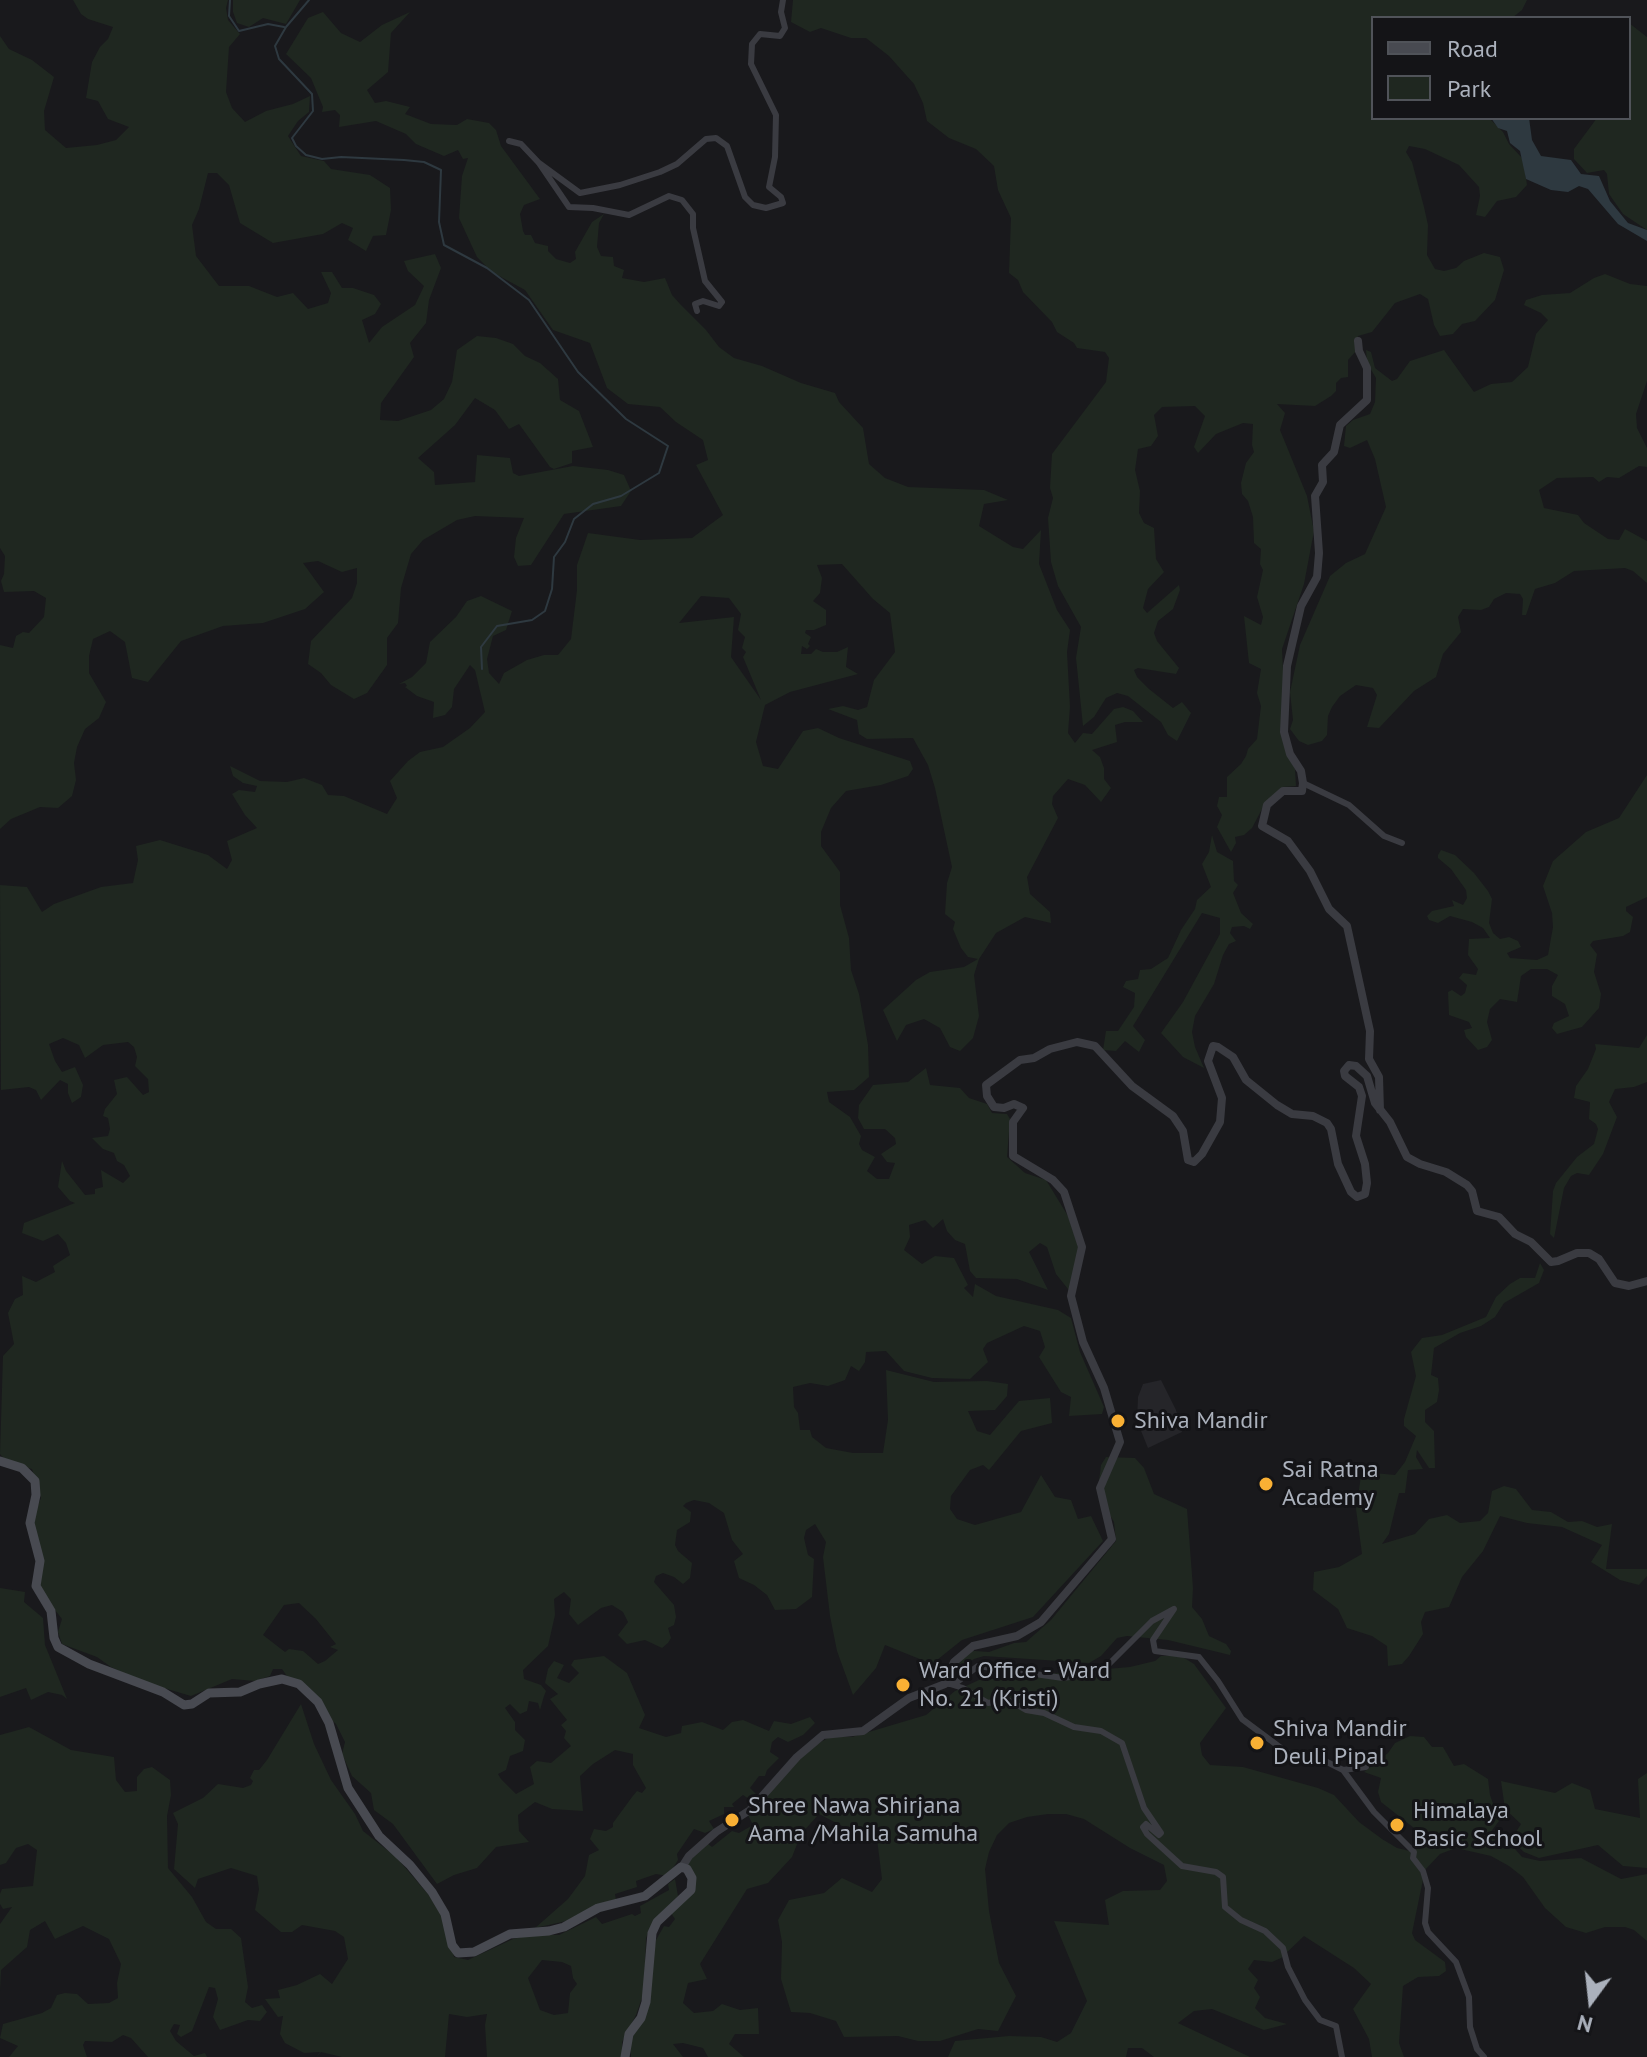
<!DOCTYPE html>
<style>
body{margin:0}
#map{position:relative;width:1647px;height:2057px;overflow:hidden;background:#19191c;font-family:"PT Sans",sans-serif}
canvas{display:block}
.legend{position:absolute;left:1371px;top:16px;width:260px;height:104px;box-sizing:border-box;background:#141417;border:2px solid #505359;margin:0;padding:10px 14px;list-style:none;font-size:24px;color:#abb1bc}
.legend li{display:flex;align-items:center;gap:16px;height:40px}
.legend b{width:40px;border:2px solid #505359}
.north{position:absolute;left:1551px;top:1961px;width:80px;height:80px;-webkit-text-stroke:6px #141417;paint-order:stroke;rotate:195deg;font-size:22px;font-weight:700;line-height:32px;text-align:center;color:#abb1bc}
.north::after{content:'';display:block;margin:auto;width:28px;height:36px;background:#abb1bc;clip-path:polygon(50% 0,100% 100%,50% 72%,0 100%)}
</style>
<div id="map">
<canvas width="1647" height="2057"></canvas>
<ul class="legend">
<li><b style="height:10px;background:#484a51"></b>Road</li>
<li><b style="height:22px;background:#1f2720"></b>Park</li>
</ul>
<div class="north">N</div>
</div>
<script>
const ctx = document.querySelector('canvas').getContext('2d');
ctx.lineJoin = 'round';
function fill(path, color) { ctx.fillStyle = color; ctx.fill(path, 'evenodd'); }
const poly = rows => new Path2D(rows.map(r => 'M' + r).join(''));
function stroke(path, color, width, dash) { ctx.strokeStyle = color; ctx.lineWidth = width; ctx.lineCap = dash ? 'butt' : 'round'; ctx.setLineDash(dash || []); ctx.stroke(path); }
function label(font, color, halo, rows, align = 'center') {
  ctx.font = font + ' "PT Sans",sans-serif'; ctx.lineWidth = 6; ctx.setLineDash([]); ctx.textBaseline = 'middle'; ctx.strokeStyle = halo; ctx.fillStyle = color; for (const [text, x, y, turn = 0] of rows) {
    ctx.save(); ctx.translate(x, y); ctx.rotate((+turn || 0) * Math.PI / 180); ctx.textAlign = isNaN(turn) ? turn : align; if (halo) ctx.strokeText(text, 0, 0); ctx.fillText(text, 0, 0); ctx.restore();
  }
}
fill(poly([
 [1161,1380,1176,1410,1182,1432,1148,1448,1137,1421,1138,1397,1143,1384]
]), '#252529');
fill(poly([
 [73,0,228,0,226,8,228,20,240,34,229,47,226,92,232,108,245,122,266,111,293,104,310,96,309,112,298,121,288,136,301,156,324,161,331,169,370,175,390,188,391,210,386,235,373,236,366,251,348,240,353,228,342,223,323,234,273,243,240,223,229,185,217,173,208,173,199,209,192,225,196,256,219,286,249,286,277,297,293,293,308,309,328,303,331,293,321,272,332,272,342,288,353,288,374,295,381,304,375,314,362,320,369,343,382,327,415,305,424,286,408,271,404,261,435,254,441,268,429,300,426,323,410,343,414,357,381,403,380,420,398,421,431,410,444,399,452,382,457,350,477,336,496,338,513,344,525,356,540,363,558,379,560,400,579,411,593,447,572,451,572,463,554,469,550,467,519,424,509,429,495,410,475,398,455,425,418,458,434,472,435,485,475,482,477,455,510,458,513,473,519,476,573,466,608,470,624,475,631,491,621,506,564,514,531,565,518,566,514,557,516,538,524,518,475,516,457,520,423,540,411,554,401,588,398,623,387,638,387,665,367,693,354,699,331,685,321,673,308,664,311,641,352,598,357,583,357,568,342,572,318,561,303,563,324,592,305,609,263,623,223,626,181,641,148,682,132,678,125,642,110,631,93,639,89,656,89,673,106,702,99,718,85,729,77,747,74,763,76,780,72,796,58,808,40,807,11,819,0,829,0,645,13,648,16,636,23,632,29,633,44,617,46,598,34,591,4,592,1,581,4,574,5,556,0,548,0,36,9,49,32,60,54,77,44,111,45,130,66,148,97,145,116,140,129,127,108,119,98,101,86,98,92,62,100,47,108,39,113,27,88,19,81,14],
 [233,0,300,0,286,24,263,18,249,27,237,23,233,12],
 [793,0,1527,0,1522,10,1512,18,1373,18,1373,118,1489,118,1503,132,1509,144,1523,159,1527,185,1516,197,1497,201,1485,217,1476,215,1480,196,1479,187,1459,165,1425,149,1409,146,1406,152,1412,162,1424,207,1428,225,1427,255,1435,269,1444,271,1456,268,1464,261,1484,253,1500,257,1504,270,1495,300,1475,321,1462,324,1453,334,1440,336,1434,325,1428,299,1420,294,1395,303,1372,332,1358,336,1356,351,1348,360,1348,377,1341,378,1336,383,1336,391,1331,396,1315,406,1277,404,1285,413,1280,430,1307,496,1314,531,1304,584,1282,649,1287,754,1295,769,1296,786,1283,787,1262,809,1252,828,1244,835,1235,837,1236,843,1231,852,1217,827,1222,815,1217,806,1219,797,1227,797,1227,777,1241,764,1246,756,1248,749,1257,739,1261,706,1257,693,1261,669,1249,663,1244,616,1261,625,1263,617,1257,597,1263,570,1260,564,1261,549,1254,543,1253,517,1248,501,1242,494,1241,483,1246,463,1254,452,1252,445,1253,424,1243,423,1216,434,1198,453,1194,447,1205,416,1195,406,1162,407,1154,415,1158,436,1151,446,1138,449,1135,470,1140,491,1139,513,1144,523,1154,528,1156,559,1164,572,1148,589,1143,608,1147,613,1179,585,1180,590,1173,609,1158,621,1154,633,1157,641,1179,668,1176,674,1138,668,1134,670,1137,677,1149,689,1173,708,1182,702,1191,713,1177,741,1168,735,1161,722,1128,696,1117,693,1106,698,1094,717,1083,726,1076,658,1081,627,1058,586,1051,562,1048,518,1053,498,1050,488,1052,454,1106,382,1109,358,1105,352,1077,348,1074,343,1057,332,1052,322,1023,292,1018,280,1009,273,1011,218,998,190,994,166,976,149,949,138,927,121,923,103,914,84,889,56,866,38,851,38,821,28,810,32,791,22],
 [323,12,341,33,360,42,382,25,410,12,391,33,388,72,367,90,375,103,386,101,410,107,405,114,431,124,457,125,467,119,489,123,496,130,501,146,540,199,524,205,520,214,523,231,525,235,531,235,535,243,548,246,548,251,556,259,570,263,576,259,575,252,592,222,604,214,599,223,597,247,601,256,613,257,614,266,624,270,622,278,644,282,665,278,672,295,680,304,706,330,719,347,734,358,762,366,801,383,835,393,839,402,863,428,869,464,885,478,908,487,984,490,1008,500,984,504,979,526,1013,547,1023,549,1041,530,1039,564,1057,610,1070,630,1067,652,1070,707,1068,733,1075,743,1083,733,1092,734,1114,709,1123,707,1133,711,1143,722,1125,722,1115,725,1117,742,1092,750,1100,757,1104,768,1104,779,1111,788,1101,802,1085,785,1068,779,1053,796,1052,804,1058,818,1027,877,1030,894,1050,912,1051,923,1025,917,996,933,979,959,974,975,979,1016,973,1038,960,1051,950,1047,940,1028,924,1019,906,1025,897,1041,883,1010,916,980,930,972,964,967,978,959,968,957,961,948,953,929,955,922,945,914,947,883,952,867,935,788,928,765,913,738,867,739,859,734,857,720,828,709,843,706,858,710,867,707,874,680,895,652,890,613,873,599,842,564,817,565,822,578,820,593,813,601,826,610,826,625,814,630,806,630,805,633,811,637,808,644,810,646,807,649,802,646,801,654,811,654,816,649,823,652,837,652,848,647,846,667,858,674,790,692,765,705,756,742,763,766,778,769,803,731,818,728,839,738,910,761,913,769,908,776,881,785,846,791,831,808,821,832,821,846,840,872,840,905,849,938,851,970,859,994,868,1045,869,1077,854,1090,827,1092,829,1102,850,1117,861,1136,859,1144,862,1150,875,1157,867,1171,877,1179,889,1179,895,1163,887,1162,881,1154,896,1144,895,1138,885,1129,864,1129,858,1118,859,1105,873,1085,908,1082,926,1068,930,1085,960,1088,969,1098,987,1104,992,1113,1007,1114,1010,1119,1007,1157,1025,1173,1046,1180,1068,1216,1081,1256,1072,1294,1056,1274,1047,1247,1040,1243,1029,1252,1048,1290,1017,1279,976,1278,970,1271,965,1244,955,1240,947,1231,943,1219,933,1228,925,1220,909,1225,910,1237,904,1250,922,1264,935,1256,954,1258,968,1285,964,1288,973,1297,975,1284,996,1296,1058,1310,1071,1318,1080,1352,1104,1407,1102,1414,1069,1416,1071,1397,1061,1392,1039,1357,1045,1347,1040,1331,1024,1326,987,1343,983,1349,988,1362,970,1379,932,1378,904,1371,886,1351,866,1352,865,1362,859,1371,851,1366,845,1380,828,1386,810,1383,793,1387,794,1407,798,1413,800,1430,810,1430,812,1437,826,1448,853,1453,883,1453,888,1420,886,1370,934,1382,987,1381,1008,1384,1007,1396,995,1410,968,1411,977,1431,990,1435,1019,1401,1050,1398,1052,1423,1021,1431,989,1470,983,1465,970,1470,951,1496,950,1509,957,1519,975,1525,1021,1512,1041,1475,1055,1497,1071,1500,1078,1519,1091,1516,1103,1541,1033,1617,962,1640,932,1664,885,1645,876,1668,853,1695,837,1651,830,1616,823,1557,826,1542,815,1524,806,1530,804,1538,808,1555,814,1559,812,1597,796,1609,775,1610,767,1595,754,1585,739,1578,734,1561,743,1554,732,1540,724,1513,709,1503,694,1500,686,1503,683,1506,691,1512,690,1522,677,1530,675,1545,678,1551,692,1563,690,1578,683,1584,674,1577,663,1573,656,1576,654,1582,674,1605,676,1617,674,1625,668,1628,671,1638,668,1643,662,1648,645,1640,627,1644,618,1635,628,1622,623,1612,612,1605,601,1608,578,1625,569,1614,571,1599,564,1592,554,1599,555,1615,548,1646,523,1670,524,1679,541,1685,546,1691,544,1696,540,1710,538,1703,529,1701,527,1711,520,1714,510,1704,505,1708,515,1722,515,1730,525,1740,523,1751,510,1756,506,1770,498,1774,501,1779,516,1794,534,1784,530,1767,537,1761,551,1763,571,1746,564,1738,566,1731,561,1725,567,1720,550,1699,558,1694,545,1683,548,1669,554,1661,564,1665,557,1678,569,1683,579,1673,571,1665,574,1660,604,1656,627,1673,645,1715,639,1728,666,1737,681,1733,682,1726,702,1722,723,1730,732,1722,743,1720,769,1731,774,1721,791,1724,810,1717,815,1723,803,1735,788,1742,778,1737,772,1742,770,1752,779,1758,767,1770,765,1776,759,1776,750,1788,758,1796,752,1801,743,1795,732,1804,734,1807,724,1807,724,1814,709,1821,714,1829,705,1833,694,1829,677,1854,678,1860,668,1876,656,1874,636,1881,637,1887,615,1894,616,1900,571,1920,535,1928,568,1899,585,1876,589,1855,599,1850,590,1839,594,1829,606,1831,613,1827,613,1823,632,1797,637,1791,642,1793,646,1788,633,1765,633,1754,615,1750,593,1764,580,1776,583,1811,552,1809,535,1802,518,1815,519,1831,529,1842,496,1847,477,1868,454,1875,437,1884,393,1824,374,1810,371,1793,352,1776,342,1754,345,1742,336,1724,291,1682,282,1669,273,1669,270,1676,255,1681,232,1679,191,1696,140,1681,111,1667,97,1657,62,1644,58,1632,62,1619,38,1588,32,1519,41,1498,32,1469,8,1463,0,1454,3,1356,14,1344,8,1313,15,1299,23,1295,22,1276,36,1282,55,1272,53,1266,70,1255,66,1243,58,1234,43,1241,22,1233,24,1223,75,1203,70,1201,58,1187,62,1161,66,1171,85,1195,95,1194,95,1189,103,1187,101,1170,123,1183,130,1176,124,1165,117,1161,114,1153,103,1149,92,1138,108,1136,110,1129,108,1118,103,1116,105,1109,117,1094,114,1080,127,1077,143,1095,149,1092,148,1079,135,1066,137,1057,134,1047,128,1042,103,1045,85,1058,79,1045,63,1038,49,1044,55,1061,62,1072,75,1067,83,1085,81,1097,72,1103,68,1093,68,1084,60,1080,41,1100,36,1090,29,1087,1,1090,0,885,27,887,42,912,54,904,101,887,133,883,138,860,136,846,160,840,208,855,227,869,232,860,227,841,257,828,245,815,232,794,239,790,255,792,257,786,243,783,233,776,230,766,260,781,287,782,304,778,322,785,328,795,344,796,387,814,397,798,390,781,408,761,420,752,443,747,470,728,485,712,475,670,470,665,454,689,452,707,445,715,433,718,434,702,417,696,405,687,407,686,405,683,399,684,412,677,426,663,430,642,456,617,467,601,481,596,512,611,506,630,493,636,487,659,489,673,499,684,504,673,527,660,544,655,558,655,571,639,577,590,577,565,588,533,640,540,692,538,723,515,696,465,708,460,703,440,676,422,660,407,628,404,607,388,590,343,553,330,525,290,492,272,477,257,459,218,462,176,468,158,463,159,458,150,444,156,416,144,406,134,376,121,339,127,340,115,335,110,322,112,323,107,311,78,286,54,308,18],
 [701,596,729,598,741,614,738,630,745,637,742,648,746,652,743,657,761,700,731,657,734,617,679,623],
 [299,1603,316,1619,336,1644,330,1647,338,1650,325,1661,318,1664,303,1651,289,1649,285,1652,263,1635,284,1605],
 [1629,23,1647,37,1647,230,1623,214,1609,194,1607,174,1604,170,1587,173,1574,159,1574,149,1597,118,1629,118],
 [1605,274,1630,284,1647,286,1647,381,1636,414,1637,428,1647,448,1647,467,1639,466,1619,478,1607,477,1599,482,1593,477,1557,478,1539,490,1544,508,1578,515,1584,523,1608,539,1619,540,1625,529,1647,541,1647,583,1633,571,1625,568,1574,571,1555,583,1535,589,1526,615,1522,615,1523,599,1520,594,1506,593,1494,599,1489,607,1481,610,1463,609,1458,617,1461,632,1443,654,1436,677,1414,691,1379,728,1367,727,1377,695,1373,688,1356,685,1340,696,1332,707,1328,716,1327,735,1322,741,1308,745,1299,741,1290,729,1293,720,1290,692,1300,645,1330,576,1346,563,1365,554,1386,507,1375,459,1367,440,1350,448,1344,446,1346,426,1353,420,1370,414,1375,402,1376,378,1367,363,1366,350,1371,352,1375,368,1392,381,1397,379,1410,361,1444,350,1474,392,1491,384,1512,382,1528,367,1536,334,1548,320,1541,313,1524,305,1526,300,1542,295,1570,293,1594,278],
 [1647,775,1647,897,1626,907,1626,911,1633,917,1630,932,1623,936,1593,941,1590,945,1597,954,1594,972,1601,994,1599,1008,1582,1027,1557,1034,1552,1028,1554,1023,1569,1016,1565,1004,1552,996,1552,986,1558,975,1547,969,1531,969,1521,976,1517,1002,1500,999,1490,1009,1487,1022,1492,1040,1487,1047,1478,1050,1466,1037,1464,1030,1472,1028,1469,1022,1449,1015,1448,992,1452,990,1461,996,1465,993,1467,985,1459,978,1463,973,1476,975,1478,969,1468,955,1469,939,1490,938,1483,928,1472,922,1450,916,1438,923,1429,920,1427,916,1432,911,1454,906,1452,900,1463,905,1467,898,1466,890,1451,869,1438,858,1438,855,1441,850,1455,855,1474,873,1488,891,1492,899,1489,923,1493,933,1500,939,1509,937,1518,941,1521,947,1507,953,1510,958,1537,960,1548,955,1553,927,1552,913,1543,886,1553,861,1586,832,1619,818],
 [1212,835,1217,852,1233,861,1234,881,1238,885,1233,893,1241,913,1253,924,1250,929,1244,926,1232,927,1230,933,1236,941,1229,944,1223,955,1214,984,1195,1016,1192,1032,1195,1047,1204,1068,1183,1057,1161,1033,1183,1002,1220,934,1220,918,1202,913,1133,1026,1145,1040,1139,1052,1125,1041,1116,1051,1103,1050,1106,1031,1118,1031,1134,1007,1135,993,1123,987,1126,981,1138,979,1140,970,1151,969,1168,958,1181,930,1195,909,1197,900,1211,887,1202,864,1209,852],
 [1647,1035,1647,1082,1634,1087,1615,1089,1609,1102,1617,1117,1603,1154,1589,1175,1577,1173,1571,1176,1564,1188,1554,1238,1550,1234,1553,1191,1556,1183,1577,1157,1594,1144,1598,1129,1596,1124,1589,1119,1590,1102,1574,1098,1576,1086,1588,1069,1596,1049,1595,1044,1639,1048],
 [1540,1263,1544,1270,1539,1283,1504,1303,1495,1317,1481,1326,1460,1333,1434,1348,1431,1375,1438,1378,1439,1390,1437,1402,1425,1410,1425,1422,1434,1431,1435,1468,1429,1468,1417,1450,1416,1457,1423,1469,1408,1470,1405,1493,1399,1493,1389,1534,1382,1544,1415,1534,1429,1519,1447,1515,1460,1523,1480,1521,1488,1513,1492,1491,1504,1486,1516,1489,1532,1510,1551,1512,1568,1522,1582,1521,1597,1527,1612,1524,1606,1569,1647,1569,1647,1576,1639,1585,1620,1580,1591,1562,1602,1545,1562,1527,1527,1523,1500,1516,1483,1551,1462,1577,1449,1607,1425,1612,1421,1622,1423,1634,1409,1656,1402,1664,1388,1666,1387,1646,1372,1636,1347,1628,1338,1609,1313,1590,1314,1572,1339,1567,1362,1554,1356,1509,1361,1476,1374,1473,1395,1475,1405,1462,1416,1436,1404,1426,1404,1419,1416,1376,1411,1352,1422,1338,1442,1335,1486,1317,1496,1297,1510,1284,1520,1278,1535,1278],
 [1106,1457,1135,1458,1144,1468,1154,1494,1187,1509,1193,1588,1192,1607,1202,1619,1209,1636,1226,1644,1231,1651,1230,1655,1168,1640,1127,1636,1117,1638,1101,1656,1089,1663,984,1656,974,1659,954,1673,951,1670,953,1661,962,1650,989,1652,1014,1643,1026,1642,1051,1620,1116,1541,1114,1522,1102,1502,1098,1489,1101,1465],
 [0,1588,25,1592,24,1602,43,1618,45,1645,67,1699,62,1695,48,1692,31,1700,26,1688,0,1697],
 [1161,1656,1181,1656,1194,1664,1226,1708,1200,1743,1202,1755,1210,1765,1243,1767,1318,1788,1334,1795,1359,1822,1382,1839,1397,1848,1414,1852,1420,1838,1414,1828,1381,1802,1378,1792,1381,1778,1364,1772,1388,1753,1395,1743,1410,1736,1424,1737,1432,1747,1443,1747,1454,1766,1464,1764,1488,1779,1490,1795,1499,1821,1490,1833,1501,1847,1515,1849,1522,1857,1540,1861,1581,1858,1621,1879,1647,1874,1647,1941,1634,1930,1625,1927,1605,1927,1586,1933,1566,1927,1545,1908,1523,1877,1509,1866,1491,1856,1456,1848,1440,1854,1425,1870,1412,1933,1415,1940,1445,1962,1446,1971,1439,1976,1418,1977,1403,1986,1399,2043,1404,2057,1372,2057,1369,2039,1353,2009,1371,1984,1354,1968,1304,1936,1281,1958,1272,1962,1254,1960,1248,1969,1258,1980,1254,1988,1260,1997,1255,2008,1265,2018,1287,2024,1264,2030,1212,2009,1194,2011,1178,2023,1250,2057,1154,2057,1142,2048,1128,2048,1126,2057,948,2057,955,2041,1009,2036,1041,2037,1057,2042,1071,2033,1087,2001,1054,1921,1109,1925,1105,1900,1123,1891,1160,1890,1167,1881,1164,1865,1130,1848,1084,1819,1066,1814,1048,1814,1027,1817,1009,1823,997,1835,989,1852,985,1869,989,1911,999,1963,1016,1996,998,2031,978,2029,940,2041,918,2041,898,2036,844,2037,836,2021,810,2013,791,2012,781,1979,782,1942,778,1920,789,1900,824,1893,842,1878,872,1892,882,1879,877,1839,866,1833,862,1827,844,1827,819,1814,801,1834,792,1857,768,1883,747,1889,700,1964,707,1979,688,1983,683,2003,694,2013,713,2011,722,2004,740,2010,758,2008,759,2034,735,2034,729,2044,744,2057,708,2057,703,2048,683,2043,673,2044,683,2057,631,2057,630,2044,651,1970,656,1940,664,1926,669,1927,675,1919,671,1913,693,1888,684,1866,707,1843,712,1847,732,1831,739,1833,753,1825,748,1815,811,1747,832,1736,852,1737,926,1715,955,1691,979,1680,1130,1667,1155,1661],
 [301,1704,314,1744,331,1780,355,1814,363,1831,396,1857,428,1894,446,1923,454,1957,468,1960,513,1939,529,1935,559,1935,596,1917,602,1924,632,1914,635,1916,641,1913,640,1906,669,1890,668,1884,675,1879,678,1896,651,1926,646,1938,644,1992,636,2015,622,2042,622,2057,487,2057,485,2025,487,2014,467,2017,449,2014,445,2057,342,2057,321,2052,316,2057,320,2052,304,2053,285,2043,280,2034,283,2016,278,2017,265,1999,280,1998,278,1990,297,1985,320,1974,332,1984,348,1959,344,1937,335,1931,302,1925,292,1932,281,1932,255,1910,259,1889,257,1876,231,1868,198,1879,195,1888,174,1869,178,1824,173,1813,203,1798,218,1784,243,1788,251,1785,253,1781,250,1778,254,1770,259,1770,267,1760],
 [542,1960,562,1962,571,1966,573,1978,577,1984,570,1993,568,2013,554,2015,540,2010,528,1978],
 [29,1727,71,1750,114,1757,116,1780,125,1792,137,1791,137,1777,144,1769,152,1767,170,1780,171,1795,167,1816,168,1868,192,1897,206,1922,216,1929,231,1929,241,1938,248,1987,245,2002,252,2008,262,2005,267,2012,260,2021,248,2020,220,2030,213,2017,218,1999,215,1988,209,1987,192,2031,181,2037,177,2034,180,2025,174,2024,170,2031,176,2041,194,2056,205,2053,207,2057,148,2057,131,2038,123,2035,112,2042,85,2041,83,2045,87,2057,9,2057,18,2046,0,2038,3,2024,42,2013,51,2008,57,1995,65,1993,77,1994,88,2004,109,2003,118,1998,117,1983,121,1964,109,1939,83,1926,55,1939,45,1921,30,1930,27,1947,1,1970,0,1991,0,1924,12,1907,3,1909,0,1904,0,1894,2,1889,33,1886,37,1850,28,1844,16,1848,6,1863,0,1865,0,1735],
 [1647,1773,1647,1868,1623,1866,1598,1845,1539,1858,1524,1852,1511,1840,1521,1824,1505,1809,1501,1781,1555,1793,1572,1783,1590,1790,1595,1809,1640,1818,1638,1779]
]), '#1f2720');
fill(poly([
 [1491,118,1529,118,1532,140,1541,156,1571,160,1581,174,1599,176,1610,201,1628,223,1647,230,1647,241,1618,224,1588,189,1579,186,1568,192,1551,190,1526,179,1520,151,1510,143,1507,131,1498,128]
]), '#2e3940');
stroke(poly([
 [230,0,229,16,239,31,268,24,284,27],
 [309,0,286,27,275,46,279,59,312,94,313,111,292,138,296,146,306,155,322,159,341,157,404,160,424,162,441,170,439,222,444,245,487,268,529,300,578,372,626,419,668,446,659,473,621,496,593,504,574,519,565,542,554,557,552,589,545,611,532,620,497,626,481,647,482,669]
]), '#2e3940', 2);
stroke(poly([
 [509,141,521,144,539,163,569,207,593,208,629,215,669,196,682,200,693,214,693,228,705,281,722,302,719,306,703,301,695,304,697,311],
 [539,163,580,193,620,185,660,172,677,164,706,139,716,138,727,146,745,197,753,205,766,208,783,203,781,197,769,187,775,157,776,115,751,64,752,44,760,34,780,36,785,28,781,12,783,0],
 [1303,783,1349,805,1384,836,1402,843],
 [949,1684,957,1682,978,1666,1063,1678,1101,1672,1152,1621,1174,1609,1153,1640,1155,1651,1199,1657,1218,1681,1242,1719,1289,1754,1313,1755,1343,1770,1366,1767],
 [950,1684,963,1688,988,1703,1005,1700,1012,1702,1026,1710,1044,1713,1074,1727,1101,1731,1122,1743,1144,1808,1161,1833,1159,1835,1146,1824,1143,1827,1147,1834,1182,1866,1216,1872,1223,1877,1225,1907,1241,1920,1265,1931,1283,1948,1288,1967,1305,2000,1320,2020,1336,2026,1342,2057],
 [1343,1770,1374,1812,1414,1852,1413,1858,1423,1871,1428,1888,1425,1923,1428,1932,1456,1962,1469,1997,1470,2027,1477,2049,1484,2057]
]), '#3a3b41', 6);
stroke(poly([
 [1358,341,1359,351,1367,368,1367,400,1340,425,1334,452,1322,465,1323,482,1315,496,1319,553,1317,577,1301,606,1287,666,1284,732,1290,754,1301,771,1303,783,1302,791,1283,791,1267,805,1262,826,1288,841,1310,871,1329,909,1347,926,1370,1031,1369,1059,1379,1077,1380,1110],
 [682,1867,689,1856,716,1832,750,1810,797,1757,823,1735,863,1731,909,1698,945,1684,954,1662,973,1646,1017,1636,1041,1622,1112,1539,1100,1488,1120,1442,1104,1388,1083,1342,1071,1296,1082,1247,1064,1192,1053,1180,1013,1156,1013,1122,1023,1108,1014,1104,1004,1108,994,1107,987,1096,986,1085,1020,1060,1034,1058,1050,1049,1077,1042,1095,1046,1132,1086,1173,1116,1183,1131,1188,1160,1194,1162,1202,1154,1220,1122,1222,1098,1208,1061,1213,1046,1218,1047,1233,1057,1246,1080,1277,1105,1292,1114,1313,1116,1327,1123,1331,1129,1338,1164,1351,1192,1357,1197,1365,1194,1367,1183,1365,1164,1356,1136,1362,1096,1359,1087,1345,1076,1344,1071,1349,1065,1356,1066,1367,1076,1375,1103,1390,1122,1407,1157,1420,1164,1446,1172,1467,1185,1472,1191,1477,1211,1499,1217,1515,1234,1531,1242,1551,1262,1558,1261,1577,1253,1589,1253,1599,1259,1615,1283,1629,1286,1647,1281]
]), '#3a3b41', 8);
stroke(poly([
 [0,1461,22,1468,35,1481,36,1495,30,1523,40,1561,36,1586,51,1611,54,1638,58,1647,89,1664,163,1692,184,1705,192,1704,209,1693,240,1692,259,1684,282,1679,299,1684,318,1702,329,1723,348,1788,379,1836,410,1865,432,1892,445,1914,452,1945,458,1953,474,1952,510,1934,549,1931,564,1927,598,1908,645,1896,681,1867,687,1869,692,1878,691,1890,657,1922,652,1933,646,2002,641,2018,629,2034,625,2057]
]), '#484a51', 9);
for (const [x, y, r, color] of [
 [1118,1421,8,"#f9b034"],
 [1266,1484,8,"#f9b034"],
 [903,1685,8,"#f9b034"],
 [1257,1743,8,"#f9b034"],
 [732,1820,8,"#f9b034"],
 [1397,1825,8,"#f9b034"]
]) { const dot = new Path2D(); dot.arc(x, y, r, 0, 2 * Math.PI); ctx.fillStyle = color; ctx.fill(dot); stroke(dot, '#141417', 3); }
label('24px', '#abb1bc', '#141417', [
 ["Shiva Mandir",1134,1421],
 ["Sai Ratna",1282,1470],
 ["Academy",1282,1498],
 ["Ward Office - Ward",919,1671],
 ["No. 21 (Kristi)",919,1699],
 ["Shiva Mandir",1273,1729],
 ["Deuli Pipal",1273,1757],
 ["Shree Nawa Shirjana",748,1806],
 ["Aama /Mahila Samuha",748,1834],
 ["Himalaya",1413,1811],
 ["Basic School",1413,1839]
], 'left');
</script>
